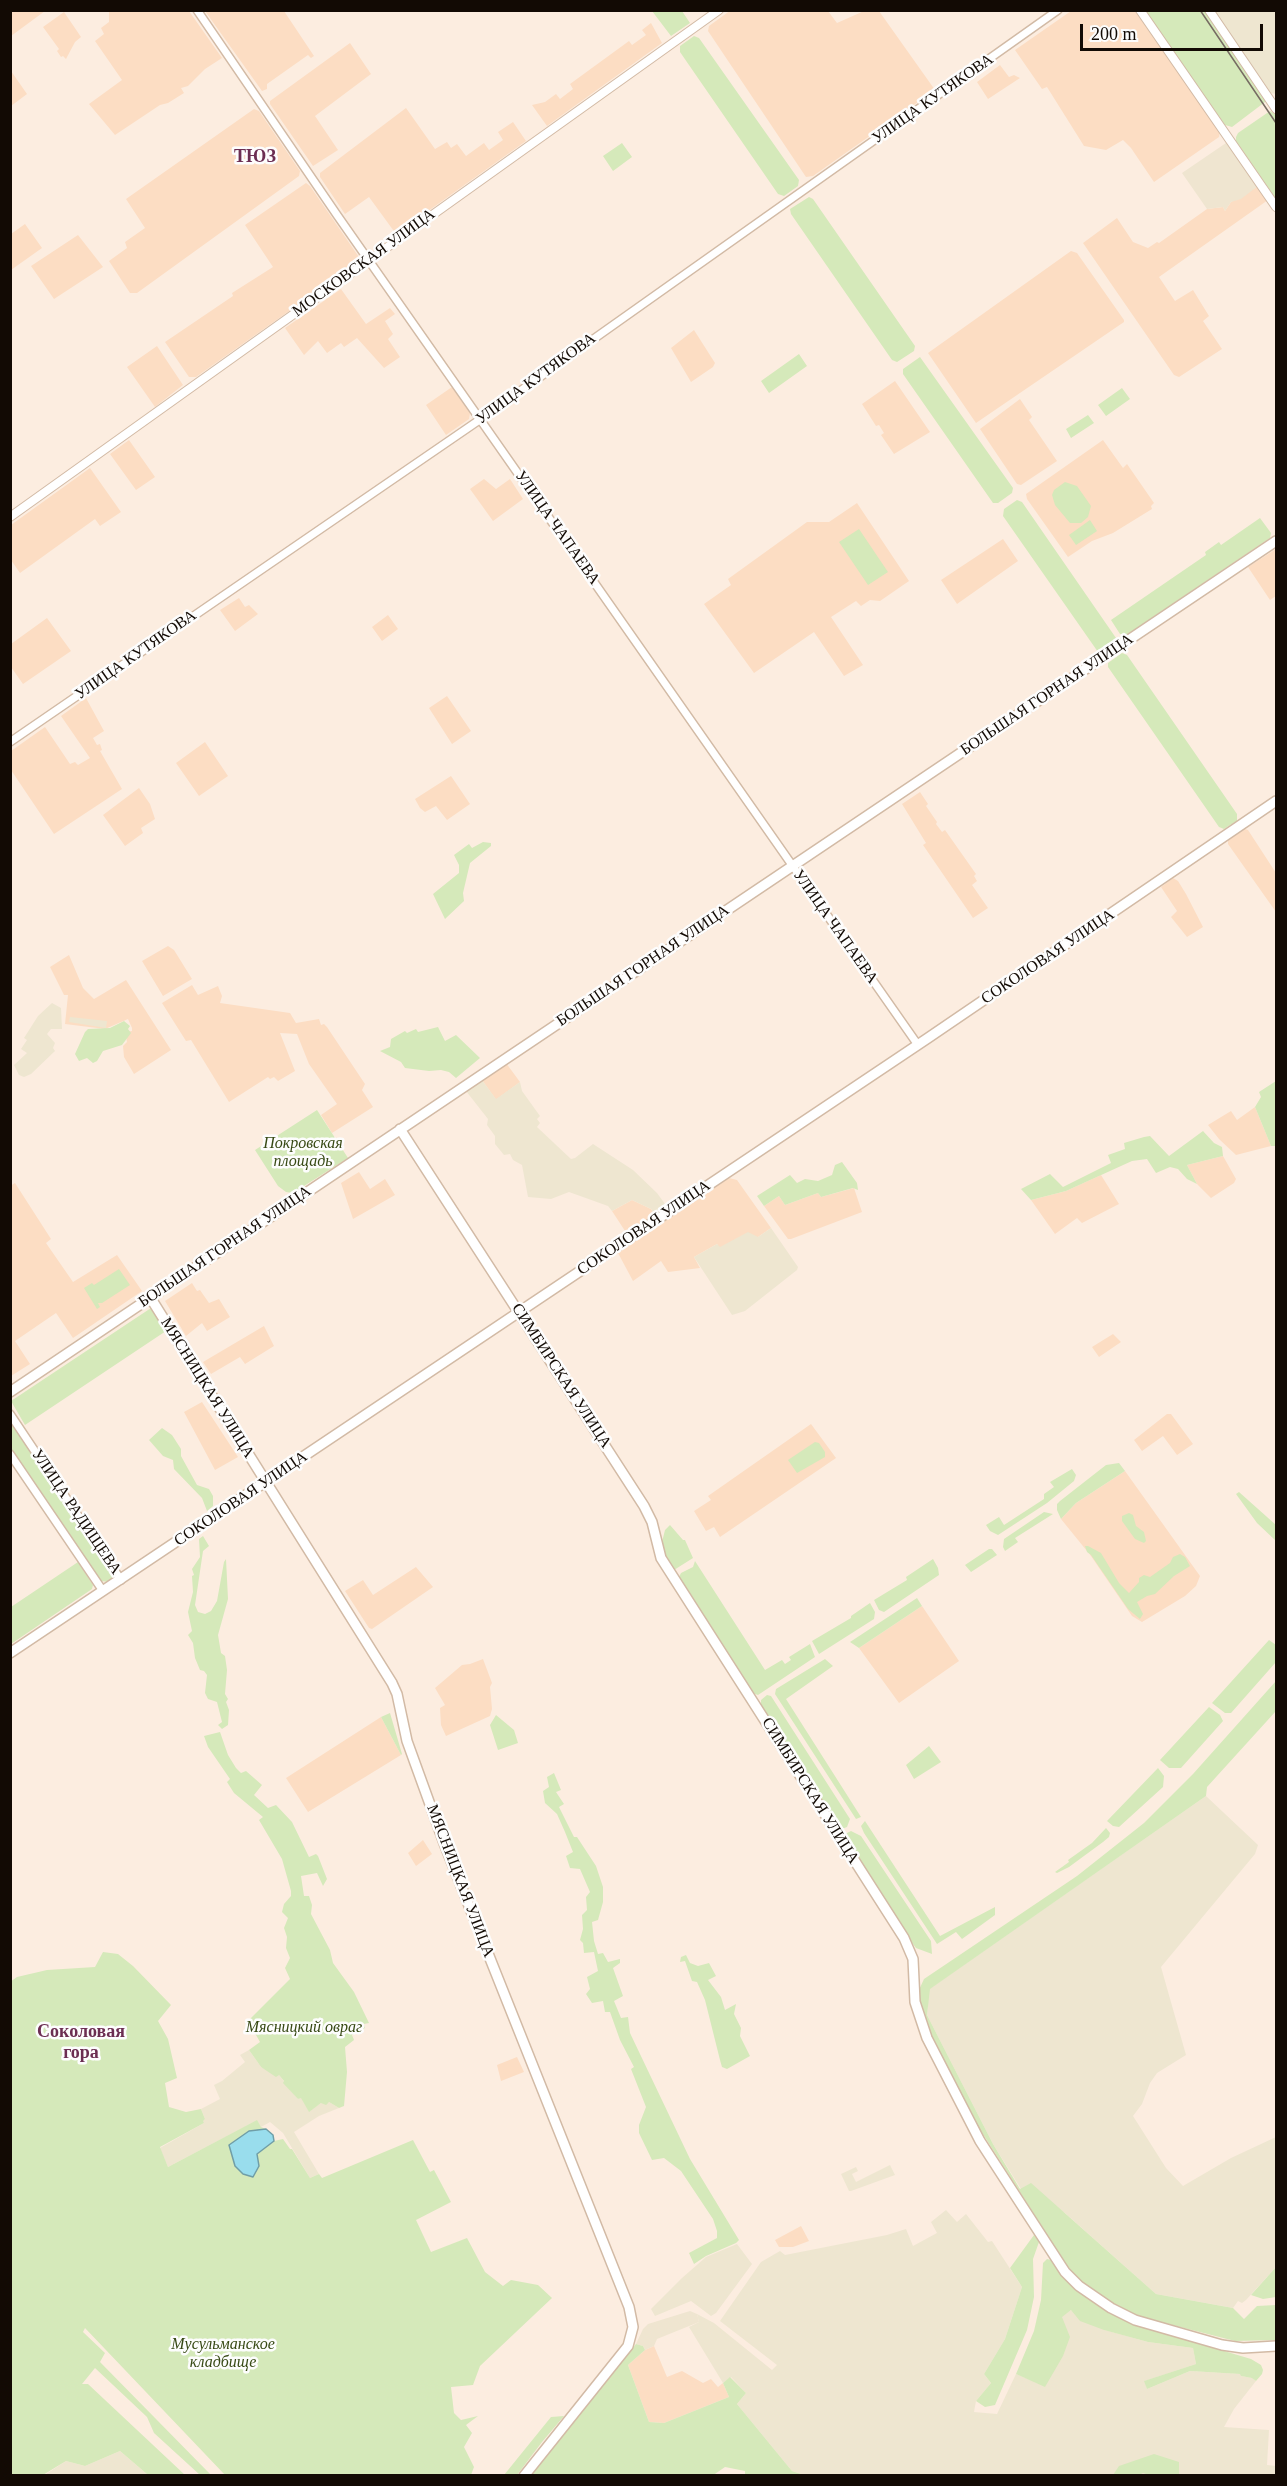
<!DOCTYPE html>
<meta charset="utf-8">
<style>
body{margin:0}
#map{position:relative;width:1287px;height:2486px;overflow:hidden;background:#fcede0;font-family:Georgia,serif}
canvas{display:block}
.frame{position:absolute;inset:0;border:12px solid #120a04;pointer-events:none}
.scale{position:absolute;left:1080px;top:24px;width:183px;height:27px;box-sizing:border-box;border:3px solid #120a04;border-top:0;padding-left:8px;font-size:18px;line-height:21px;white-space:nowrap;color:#120a04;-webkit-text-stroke:4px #fdfdfd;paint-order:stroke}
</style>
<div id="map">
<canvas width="1287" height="2486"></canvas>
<div class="frame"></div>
<div class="scale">200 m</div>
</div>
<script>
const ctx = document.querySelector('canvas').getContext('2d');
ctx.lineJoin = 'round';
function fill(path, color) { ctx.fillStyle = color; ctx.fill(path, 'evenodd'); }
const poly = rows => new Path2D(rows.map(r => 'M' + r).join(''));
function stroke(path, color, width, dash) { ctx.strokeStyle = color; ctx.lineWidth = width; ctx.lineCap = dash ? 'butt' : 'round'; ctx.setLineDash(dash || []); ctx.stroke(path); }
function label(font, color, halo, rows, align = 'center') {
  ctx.font = font + ' Georgia,serif'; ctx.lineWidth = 5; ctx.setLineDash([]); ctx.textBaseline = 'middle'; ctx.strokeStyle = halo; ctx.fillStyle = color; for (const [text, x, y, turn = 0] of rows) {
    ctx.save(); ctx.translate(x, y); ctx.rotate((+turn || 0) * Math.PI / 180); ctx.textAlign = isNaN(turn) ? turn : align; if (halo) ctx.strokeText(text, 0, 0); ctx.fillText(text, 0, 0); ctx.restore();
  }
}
fill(poly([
 [731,10,828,11,837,23,864,11,879,11,935,90,813,176,806,177,708,31,709,26],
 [11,11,45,11,11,36],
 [109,11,189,11,222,58,205,69,188,86,181,88,184,93,168,103,160,105,115,135,89,104,122,80,95,41,104,34,101,28,109,22],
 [205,11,284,11,314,56,311,58,308,55,267,84,267,89,262,91],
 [1071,11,1135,11,1220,131,1219,137,1154,182,1131,148,1123,140,1106,150,1084,146,1047,87,1042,89,1015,50],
 [64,12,81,37,75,42,66,59,63,56,61,57,57,51,59,49,43,27],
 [651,23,662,43,547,126,532,105,545,102,556,94,560,99,573,89,570,84,629,41,632,45,646,35,642,30],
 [350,43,371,74,315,116,338,150,313,166,270,104,270,101],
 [1000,65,1009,77,1014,75,1020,78,988,99,977,82],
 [11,71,27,94,11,106,10,106],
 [406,108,435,149,447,142,451,148,457,144,466,156,484,143,489,150,503,140,498,132,513,122,526,141,396,234,369,197,345,214,320,177,320,173],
 [254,109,259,111,300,171,299,176,137,293,130,293,109,261,127,248,125,242,145,228,126,199],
 [306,183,310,186,361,260,196,377,189,377,165,342,233,296,232,293,273,267,245,225],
 [1258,186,1268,200,1159,277,1175,301,1193,290,1209,316,1203,321,1222,349,1179,377,1174,375,1083,243,1117,218,1133,242,1148,248,1157,242,1159,243,1207,209,1223,207,1225,211,1231,202],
 [25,224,42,248,11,270,11,234],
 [78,235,103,267,54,299,31,266],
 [1071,251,1077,253,1124,320,1124,322,976,423,928,353],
 [341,289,366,324,390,308,395,314,385,321,393,334,388,339,400,357,384,368,357,338,344,347,341,343,327,353,318,341,304,355,285,328],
 [694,330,715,363,713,367,691,382,671,348],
 [157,346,183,385,155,407,127,367],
 [895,381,930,432,894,454,881,435,884,433,879,425,876,426,862,404],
 [452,387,470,413,469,419,446,435,426,405],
 [1020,399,1032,417,1029,420,1057,461,1021,485,1017,484,980,429],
 [129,440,155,477,136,490,110,454],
 [1103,440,1123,468,1127,464,1154,503,1151,506,1152,509,1113,533,1092,541,1068,557,1027,499,1026,494],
 [90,468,121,512,100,526,95,519,20,573,11,560,11,525],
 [484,479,496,489,510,479,523,499,493,521,470,489],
 [857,503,909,581,880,601,870,600,861,606,856,601,831,617,863,665,844,676,814,632,754,673,704,604,731,585,728,579,807,522,829,522],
 [1003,539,1018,561,957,604,941,580],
 [1276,549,1276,596,1270,600,1248,567],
 [239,598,245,607,249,605,258,614,235,631,220,610],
 [388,615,398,629,382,641,372,627],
 [47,618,71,651,23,684,11,667,11,644],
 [447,696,471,731,452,744,429,708],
 [86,698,104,731,93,738,97,745,100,744,102,750,100,751,122,789,54,834,11,770,11,751,45,727,70,764,75,762,78,765,90,758,61,716],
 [205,742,228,776,199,796,176,763],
 [451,776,470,804,447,820,436,806,425,812,420,808,415,799],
 [139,788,150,804,155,819,141,828,143,833,125,846,103,815],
 [920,792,928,804,926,806,937,822,936,824,942,832,945,830,976,874,974,876,977,881,972,885,988,908,973,918,923,845,926,843,902,804],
 [1245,829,1248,830,1276,873,1276,912,1228,844,1228,840],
 [1173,878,1178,881,1186,894,1203,927,1187,937,1171,917,1177,911,1161,887],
 [168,946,174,950,192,979,163,996,142,961],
 [69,955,83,988,94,999,126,980,171,1050,134,1074,124,1057,123,1046,127,1042,125,1032,132,1031,132,1028,128,1019,105,1029,65,1024,68,995,64,995,50,967],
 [192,985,198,995,218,986,222,996,220,1003,290,1013,296,1023,319,1019,321,1025,324,1024,327,1027,365,1084,362,1090,373,1107,332,1133,321,1115,337,1104,309,1064,297,1034,280,1033,295,1071,278,1081,274,1077,270,1079,268,1077,229,1102,191,1040,186,1041,162,1003],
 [506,1063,520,1082,496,1100,482,1080],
 [1255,1107,1271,1146,1236,1155,1219,1139,1208,1125,1231,1111,1237,1120],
 [1223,1156,1236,1179,1234,1183,1211,1198,1197,1184,1187,1165],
 [359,1172,370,1189,385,1179,395,1195,353,1219,341,1183],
 [1101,1175,1119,1204,1082,1223,1077,1218,1055,1234,1031,1200,1066,1191],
 [729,1178,737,1180,771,1228,758,1237,719,1248,717,1244,694,1257,700,1268,668,1272,661,1261,633,1281,618,1253],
 [15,1183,51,1239,46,1243,73,1282,117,1255,142,1291,73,1338,56,1313,15,1341,30,1364,11,1376,10,1186],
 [854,1188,862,1212,791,1239,788,1239,764,1206,779,1196,785,1205,818,1193,821,1197],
 [632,1200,651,1209,656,1216,627,1234,612,1211],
 [192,1283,197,1291,200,1290,209,1303,219,1299,230,1317,207,1331,202,1323,186,1336,165,1301],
 [264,1326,274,1346,245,1364,240,1357,211,1374,203,1362],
 [1113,1334,1121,1342,1099,1357,1092,1347],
 [202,1402,238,1457,215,1470,184,1412],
 [1167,1414,1171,1414,1193,1444,1177,1455,1163,1436,1142,1451,1134,1440],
 [811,1424,836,1458,720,1537,714,1527,706,1531,694,1511,711,1500,708,1496],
 [1125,1471,1200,1576,1196,1586,1185,1596,1142,1622,1132,1616,1091,1556,1061,1519,1076,1503],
 [416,1567,433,1587,372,1629,369,1628,345,1591,363,1580,373,1595],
 [922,1606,959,1661,899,1703,859,1648],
 [483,1659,492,1683,490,1687,492,1709,490,1716,446,1736,441,1725,440,1708,445,1705,435,1688,462,1665,470,1664],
 [381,1717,401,1755,308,1812,286,1778],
 [423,1840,432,1854,416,1866,408,1853],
 [517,2057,524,2072,501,2081,497,2065],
 [801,2226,809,2241,793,2247,779,2247,775,2240],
 [654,2346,667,2377,682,2371,703,2383,711,2379,718,2387,723,2383,729,2397,664,2423,649,2422,628,2365,645,2350]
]), '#fcddc3');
fill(poly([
 [1216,11,1276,11,1276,94,1271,93,1215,12],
 [52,1003,61,1008,62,1029,51,1029,47,1034,55,1043,53,1048,55,1051,31,1074,24,1077,19,1075,14,1065,27,1053,21,1049,27,1040,24,1038,38,1016],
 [70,1017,107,1021,106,1028,69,1022],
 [482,1080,496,1099,520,1082,522,1091,540,1116,537,1119,540,1123,537,1127,571,1159,575,1158,593,1144,633,1170,657,1193,668,1208,656,1216,651,1209,632,1200,612,1211,608,1206,569,1192,551,1199,528,1197,522,1165,513,1160,510,1154,504,1155,495,1144,495,1136,487,1125,488,1119,466,1091],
 [771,1228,798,1267,797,1270,745,1311,732,1315,694,1257,717,1244,720,1247,748,1232,758,1237],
 [1206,1796,1258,1845,1255,1854,1161,1967,1186,2055,1157,2073,1150,2083,1142,2104,1133,2116,1166,2168,1183,2186,1231,2158,1276,2137,1276,2267,1246,2300,1242,2303,1238,2301,1233,2308,1156,2294,1065,2213,1021,2189,993,2144,927,2015,929,1989],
 [249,2050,261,2067,279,2075,298,2099,301,2097,309,2111,321,2103,329,2102,339,2108,319,2116,294,2132,319,2174,310,2178,283,2133,270,2122,261,2127,256,2121,168,2167,160,2148,204,2123,202,2121,205,2119,201,2109,220,2099,214,2085,222,2081,245,2062,240,2055],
 [890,2165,895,2175,851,2191,849,2191,841,2174,856,2167,858,2171,852,2174,856,2182],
 [946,2210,957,2222,966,2214,988,2242,992,2241,1022,2287,1005,2339,984,2374,991,2383,976,2401,974,2412,997,2414,1016,2374,1045,2386,1061,2316,1071,2310,1105,2330,1148,2342,1193,2348,1196,2364,1145,2381,1147,2389,1190,2371,1241,2374,1241,2376,1253,2378,1256,2381,1234,2409,1224,2427,1269,2430,1267,2465,1276,2466,1276,2475,804,2475,792,2471,737,2404,746,2393,731,2377,723,2383,689,2327,699,2322,697,2314,714,2323,772,2370,777,2365,720,2321,761,2262,780,2251,785,2255,887,2235,906,2229,913,2246,937,2233,931,2222],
 [737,2244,752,2264,716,2313,711,2316,691,2301,655,2316,651,2309,682,2278,706,2257],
 [120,2451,148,2475,43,2476,66,2461,85,2466]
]), '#eee6d0');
fill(poly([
 [1226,143,1258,186,1241,199,1231,202,1225,211,1223,207,1207,209,1182,173],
 [690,2311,697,2314,699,2322,657,2339,654,2346,645,2350,643,2346,636,2344,643,2329,648,2324]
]), '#efe5d0');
fill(poly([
 [652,11,682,11,690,23,671,36],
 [1145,11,1205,11,1265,98,1265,102,1232,127,1225,125],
 [694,36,699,38,799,180,798,186,784,196,778,194,680,52,680,46],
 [1270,111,1276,115,1276,199,1236,141,1236,137,1238,133],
 [622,143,632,157,613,171,603,156],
 [809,197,813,199,915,346,914,351,897,362,892,360,791,214,790,209],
 [799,354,807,366,769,393,761,381],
 [920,357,1013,488,1012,493,998,503,993,503,903,374,903,369],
 [1122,388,1130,399,1106,416,1098,405],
 [1088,415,1094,423,1071,438,1066,429],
 [1065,482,1077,486,1091,506,1088,517,1081,523,1070,523,1055,505,1052,495,1054,490],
 [1017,500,1022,502,1116,638,1115,644,1103,652,1098,652,1003,516,1004,509],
 [1260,518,1271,533,1270,538,1128,634,1120,634,1111,620,1206,555,1205,552,1219,542,1221,545],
 [1090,520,1097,531,1076,545,1069,535],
 [859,529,888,572,868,585,839,542],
 [1122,653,1127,655,1237,814,1237,821,1230,825,1224,829,1219,827,1108,667,1108,663],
 [483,842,491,843,491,846,470,863,463,893,464,901,445,919,433,894,459,873,459,865,454,855,469,844,472,848],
 [124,1021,130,1026,128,1029,131,1033,122,1045,103,1051,97,1061,93,1063,87,1058,79,1061,75,1054,85,1032,88,1029,110,1028],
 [438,1027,445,1041,456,1035,480,1058,456,1078,449,1072,441,1070,429,1071,405,1068,401,1062,380,1051,390,1047,391,1039,405,1031,407,1033,416,1029,418,1032],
 [1276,1081,1276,1146,1271,1146,1255,1107,1261,1097,1259,1092],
 [317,1110,348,1158,293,1193,286,1192,278,1186,255,1150],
 [1203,1131,1214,1143,1222,1147,1223,1156,1187,1165,1197,1184,1187,1179,1178,1169,1170,1167,1156,1173,1147,1159,1132,1161,1066,1191,1031,1200,1021,1189,1050,1174,1063,1187,1111,1163,1108,1155,1125,1149,1124,1143,1144,1137,1150,1136,1169,1156],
 [842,1162,857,1183,858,1190,853,1188,821,1197,818,1193,785,1205,779,1196,764,1206,757,1196,790,1175,797,1183,805,1179,818,1181,832,1175,835,1165],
 [119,1269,130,1285,102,1303,98,1303,100,1307,97,1309,84,1288,92,1283,94,1285],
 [151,1308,166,1331,25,1425,11,1401],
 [10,1419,112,1571,113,1576,109,1582,101,1581,11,1448],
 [162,1428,172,1435,181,1449,181,1456,197,1485,209,1489,213,1496,213,1506,207,1511,202,1498,174,1469,173,1460,163,1456,149,1440],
 [815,1442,819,1443,825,1452,825,1457,797,1473,788,1460],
 [1119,1463,1125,1471,1076,1503,1061,1519,1057,1510,1057,1504,1060,1501,1106,1465],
 [1072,1469,1076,1475,1074,1481,1047,1503,998,1535,990,1531,986,1525,999,1517,1004,1525,1044,1499,1044,1494,1054,1487,1050,1482],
 [1239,1492,1276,1525,1276,1541,1257,1523,1236,1494],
 [1044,1512,1053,1514,1015,1538,1018,1542,1005,1551,1003,1547,1004,1539],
 [1129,1513,1133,1515,1136,1526,1144,1532,1146,1541,1144,1543,1135,1539,1122,1521,1122,1516],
 [670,1525,683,1540,685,1540,693,1558,674,1570,664,1554,662,1542,665,1530],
 [203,1536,209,1546,203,1551,195,1605,198,1612,205,1614,211,1611,217,1601,224,1562,226,1559,228,1599,218,1635,221,1653,225,1656,227,1670,225,1694,228,1699,226,1702,229,1710,228,1725,222,1729,218,1725,222,1722,217,1702,208,1699,205,1693,207,1675,204,1671,200,1670,195,1658,193,1643,188,1635,192,1631,188,1612,193,1592,192,1576,194,1575,192,1569,200,1557,199,1539],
 [1088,1546,1101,1553,1119,1583,1129,1593,1139,1582,1139,1578,1144,1575,1150,1577,1170,1563,1173,1557,1180,1554,1185,1557,1190,1566,1174,1576,1155,1594,1147,1596,1137,1602,1143,1614,1140,1619,1128,1609,1091,1555,1087,1552,1085,1546],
 [989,1549,992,1549,997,1555,971,1572,965,1565],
 [933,1559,938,1568,939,1575,884,1612,879,1610,874,1600,907,1580,906,1577],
 [695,1561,765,1670,782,1660,785,1664,791,1660,789,1657,810,1644,815,1657,758,1695,752,1693,679,1577,681,1573,693,1567],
 [78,1562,93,1585,92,1589,11,1644,11,1607],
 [917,1598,922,1606,859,1648,850,1642],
 [870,1603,875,1612,874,1619,819,1654,812,1641,851,1618,851,1616],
 [1269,1640,1276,1645,1276,1662,1231,1713,1225,1713,1212,1703],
 [825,1659,833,1666,786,1699,861,1817,856,1819,775,1694,776,1689],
 [1276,1681,1276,1711,1207,1787,1206,1796,930,1989,927,2015,993,2144,1020,2189,1031,2183,1156,2294,1233,2308,1244,2319,1257,2306,1276,2305,1276,2340,1235,2341,1137,2316,1115,2305,1082,2282,1069,2269,972,2117,930,2035,922,2015,918,1992,924,1979,1077,1876,1144,1823,1193,1774],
 [767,1695,771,1696,850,1819,847,1827,839,1830,761,1707,761,1700],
 [1209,1707,1220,1715,1223,1721,1181,1768,1169,1768,1160,1760],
 [390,1713,402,1754,401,1755,381,1717],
 [496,1715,514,1730,518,1743,498,1750,490,1725],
 [220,1732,228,1755,236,1768,241,1773,246,1771,262,1785,254,1795,268,1808,276,1805,292,1822,309,1857,316,1854,318,1856,327,1879,323,1886,317,1873,301,1876,304,1896,309,1896,312,1905,311,1914,330,1950,333,1963,354,1992,369,2023,364,2024,365,2028,352,2035,354,2040,345,2047,347,2072,344,2106,339,2108,329,2102,326,2105,321,2103,309,2112,301,2098,298,2099,283,2083,284,2081,279,2075,276,2077,261,2067,249,2050,260,2042,248,2021,290,1979,285,1968,290,1958,286,1948,287,1937,284,1928,288,1918,282,1912,284,1904,291,1896,291,1891,282,1859,259,1820,263,1817,234,1793,227,1782,230,1779,208,1747,204,1736],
 [929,1746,941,1762,914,1779,906,1765],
 [1158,1768,1164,1776,1163,1787,1119,1827,1113,1826,1107,1821],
 [554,1773,561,1790,556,1792,564,1804,559,1807,574,1837,577,1837,596,1866,603,1887,603,1902,598,1920,592,1922,594,1941,598,1954,603,1953,608,1962,620,1959,620,1963,613,1968,623,1996,614,2001,621,2018,628,2017,630,2033,690,2159,739,2240,736,2243,706,2256,694,2264,689,2253,717,2238,717,2231,713,2219,681,2171,664,2158,652,2160,639,2133,639,2125,646,2107,631,2069,634,2067,620,2040,610,2012,605,2012,603,2001,592,2003,586,1994,590,1989,587,1977,598,1971,594,1952,584,1953,583,1943,580,1940,583,1929,582,1915,587,1910,586,1897,590,1892,580,1869,570,1868,566,1856,573,1852,565,1832,557,1814,545,1803,543,1791,549,1787,547,1777],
 [865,1821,940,1936,995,1907,995,1915,962,1939,956,1932,937,1944,864,1833,861,1826],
 [1106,1828,1110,1833,1109,1837,1103,1842,1069,1867,1057,1873,1055,1872,1069,1862,1068,1860,1092,1843],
 [851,1831,861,1836,931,1941,932,1954,916,1948,907,1936,844,1838,845,1834],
 [103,1952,118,1954,133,1966,171,2005,158,2021,168,2039,177,2078,165,2083,169,2107,186,2112,201,2109,205,2119,203,2121,204,2123,160,2147,168,2167,257,2120,261,2127,266,2129,249,2131,257,2154,274,2141,283,2139,290,2149,292,2149,310,2178,319,2174,322,2178,413,2140,430,2172,434,2170,451,2202,416,2220,431,2252,467,2238,485,2272,503,2286,511,2280,538,2285,552,2298,480,2366,473,2385,451,2387,454,2413,461,2420,478,2416,466,2425,472,2433,464,2447,474,2467,471,2475,225,2475,85,2328,83,2332,105,2353,100,2362,211,2475,200,2475,154,2433,147,2417,95,2368,82,2384,88,2384,185,2475,148,2475,120,2451,85,2466,66,2461,43,2475,11,2476,10,1982,17,1977,47,1970,95,1967],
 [686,1955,690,1963,698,1966,709,1963,716,1976,708,1980,721,1997,725,2010,736,2004,734,2014,741,2028,740,2036,750,2056,727,2069,722,2067,720,2060,705,2000,697,1982,692,1981,685,1961,680,1962,681,1957],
 [1034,2235,1039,2242,1033,2259,1034,2297,1027,2330,995,2405,985,2407,976,2401,991,2383,984,2374,1005,2339,1022,2287,1010,2268],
 [1047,2259,1051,2260,1077,2291,1110,2312,1133,2324,1251,2359,1261,2365,1263,2370,1262,2374,1256,2381,1252,2378,1241,2376,1240,2374,1190,2371,1147,2389,1144,2381,1196,2364,1193,2348,1148,2342,1104,2330,1080,2321,1071,2310,1062,2317,1070,2337,1063,2356,1045,2387,1016,2374,1034,2331,1041,2300,1043,2263],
 [1276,2267,1276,2297,1263,2299,1251,2295],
 [636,2344,643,2346,645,2350,628,2365,649,2422,664,2423,729,2397,723,2383,730,2377,746,2393,737,2404,792,2471,804,2475,745,2475,745,2471,725,2467,712,2476,531,2476],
 [564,2416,542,2442,517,2475,504,2475,551,2417],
 [1154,2454,1179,2462,1179,2475,1149,2475,1143,2473,1139,2475,1113,2475,1119,2466]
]), '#d5e9ba');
const water = poly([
 [266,2129,273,2135,274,2141,257,2154,259,2166,253,2177,243,2174,235,2166,229,2145,249,2131,266,2129]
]);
fill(water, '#99dded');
stroke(water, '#709ea7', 1.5);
const tertiary = poly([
 [197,10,337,215,918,1045],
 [10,742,475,423,1058,10],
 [10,1414,121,1580],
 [10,1454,103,1591]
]);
const secondary = poly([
 [1140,10,1276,207],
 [1209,10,1276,109],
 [10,517,719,10]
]);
const primary = poly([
 [400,1129,644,1506,652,1522,661,1558,904,1938,913,1959,915,2002,927,2038,980,2141,1065,2272,1079,2286,1111,2308,1135,2320,1222,2345,1243,2348,1276,2346],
 [150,1297,392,1683,397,1694,407,1741,444,1843,629,2307,633,2327,628,2346,524,2476],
 [10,1392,1276,541],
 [10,1653,928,1038,1276,801]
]);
stroke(tertiary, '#d2baa5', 10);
stroke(secondary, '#d2baa5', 10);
stroke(primary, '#d2baa5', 12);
stroke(tertiary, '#fff', 7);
stroke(secondary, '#fff', 8);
stroke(primary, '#fff', 9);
stroke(poly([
 [1200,10,1276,123]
]), '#776c63', 1.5);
label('16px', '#120a04', '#fdfdfd', [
 ["УЛИЦА КУТЯКОВА",933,99,-35],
 ["МОСКОВСКАЯ УЛИЦА",364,263,-36],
 ["УЛИЦА КУТЯКОВА",536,379,-36],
 ["УЛИЦА ЧАПАЕВА",557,528,55],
 ["УЛИЦА КУТЯКОВА",136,655,-35],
 ["БОЛЬШАЯ ГОРНАЯ УЛИЦА",1047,695,-34],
 ["УЛИЦА ЧАПАЕВА",835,927,55],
 ["СОКОЛОВАЯ УЛИЦА",1048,957,-34],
 ["БОЛЬШАЯ ГОРНАЯ УЛИЦА",643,966,-34],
 ["СОКОЛОВАЯ УЛИЦА",644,1228,-34],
 ["БОЛЬШАЯ ГОРНАЯ УЛИЦА",225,1247,-34],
 ["СИМБИРСКАЯ УЛИЦА",561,1376,57],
 ["МЯСНИЦКАЯ УЛИЦА",207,1388,58],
 ["СОКОЛОВАЯ УЛИЦА",241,1499,-34],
 ["УЛИЦА РАДИЩЕВА",76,1512,56],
 ["СИМБИРСКАЯ УЛИЦА",810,1791,58],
 ["МЯСНИЦКАЯ УЛИЦА",460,1881,69]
]);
label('italic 16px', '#374914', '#fdfdfd', [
 ["Покровская",303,1144],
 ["площадь",303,1162],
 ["Мясницкий овраг",304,2028],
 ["Мусульманское",223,2345],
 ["кладбище",223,2363]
]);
label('bold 18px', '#6c2e52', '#fdfdfd', [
 ["ТЮЗ",255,157],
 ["Соколовая",81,2032],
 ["гора",81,2053]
]);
</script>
